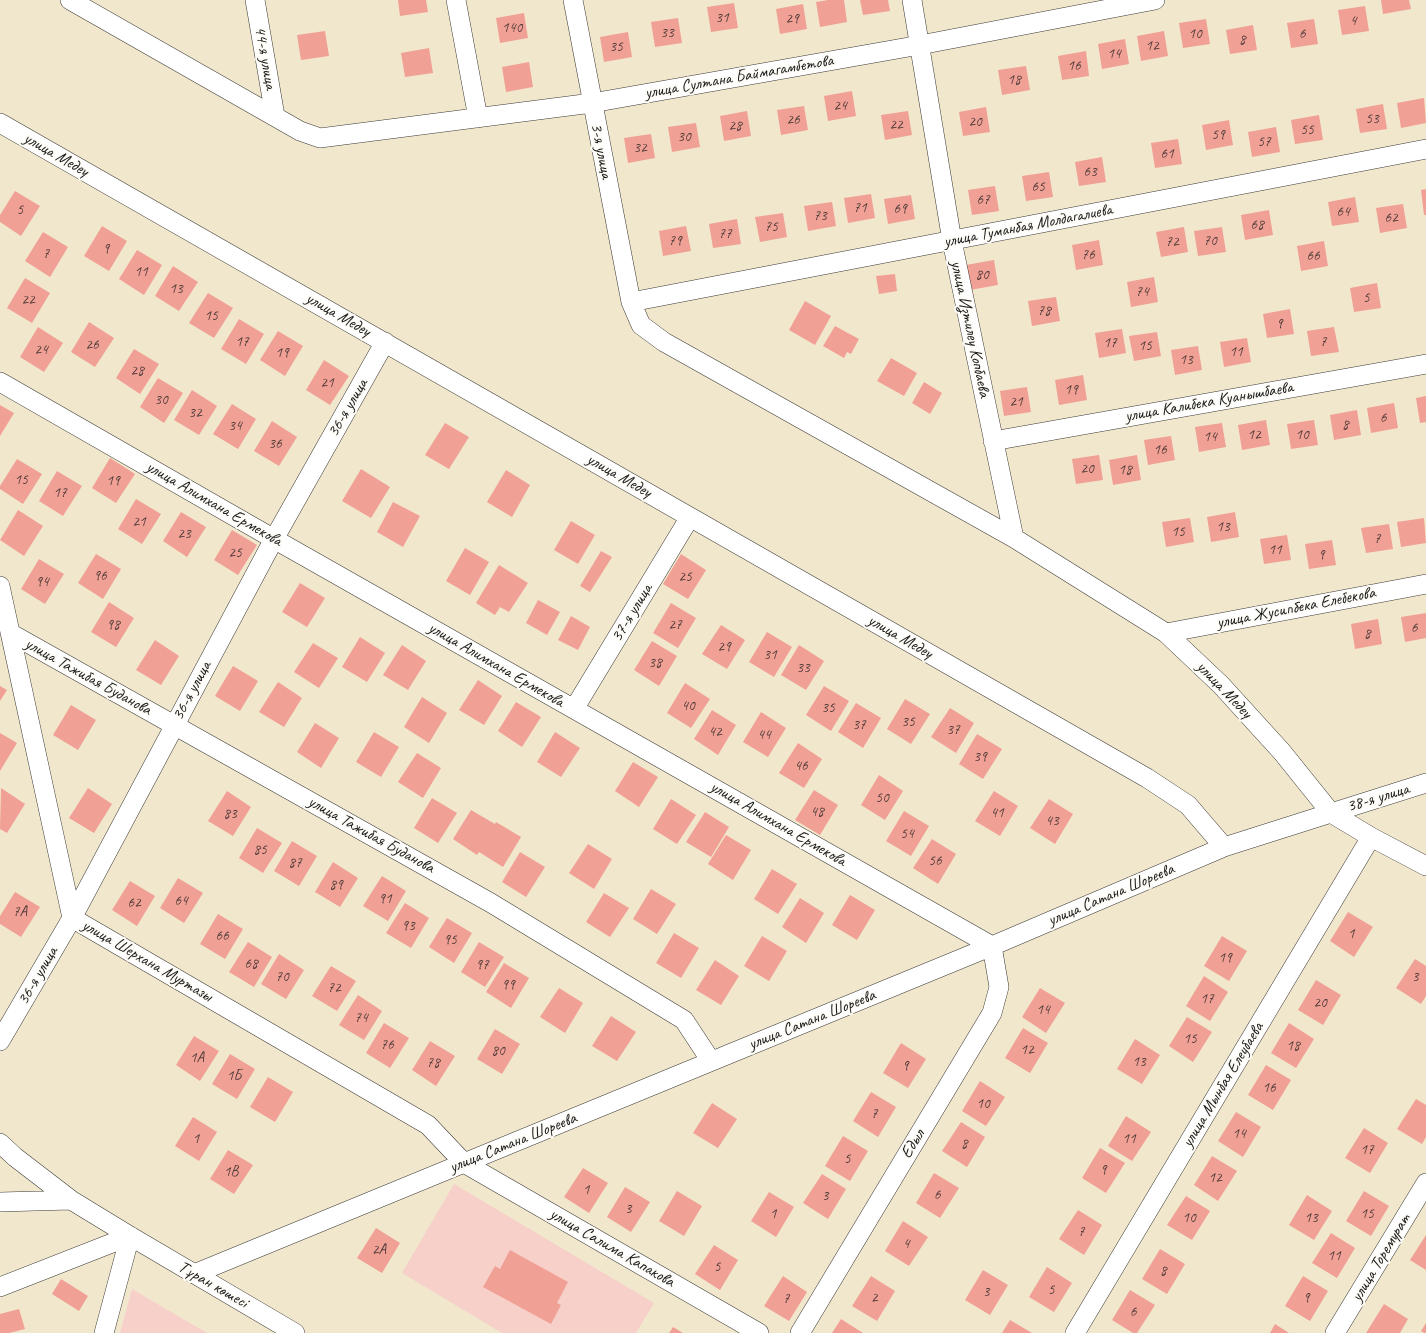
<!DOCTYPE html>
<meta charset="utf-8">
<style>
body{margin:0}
canvas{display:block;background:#f1e7cc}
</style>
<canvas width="1426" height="1333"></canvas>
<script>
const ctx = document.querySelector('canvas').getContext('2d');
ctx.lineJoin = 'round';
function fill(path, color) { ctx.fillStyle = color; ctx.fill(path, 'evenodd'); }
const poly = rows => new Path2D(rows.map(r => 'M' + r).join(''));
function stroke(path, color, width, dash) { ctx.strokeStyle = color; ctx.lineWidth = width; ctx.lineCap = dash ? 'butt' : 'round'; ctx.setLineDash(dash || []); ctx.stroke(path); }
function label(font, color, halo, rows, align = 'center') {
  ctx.font = font + ' Caveat,sans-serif'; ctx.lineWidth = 4; ctx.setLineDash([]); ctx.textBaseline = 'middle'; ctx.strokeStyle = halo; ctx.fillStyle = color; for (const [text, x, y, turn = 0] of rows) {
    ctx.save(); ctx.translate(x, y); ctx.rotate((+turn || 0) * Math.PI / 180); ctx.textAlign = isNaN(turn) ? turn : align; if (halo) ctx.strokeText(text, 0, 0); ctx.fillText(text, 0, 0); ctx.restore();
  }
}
fill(poly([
 [454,1184,654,1303,636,1333,502,1333,402,1273],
 [132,1289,207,1333,120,1333]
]), '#f7d0c9');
fill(poly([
 [398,0,426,0,428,12,400,16],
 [828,0,844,0,847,22,820,27,816,2],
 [860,0,888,0,890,11,863,15],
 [1381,0,1409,0,1411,9,1383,14],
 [734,3,738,28,711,32,707,7],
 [803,4,807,29,780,34,776,9],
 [1365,6,1369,31,1342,35,1338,10],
 [524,13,528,38,500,43,496,18],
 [678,18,682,43,655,47,651,22],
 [1206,19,1210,44,1183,48,1179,23],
 [1314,19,1318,44,1291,48,1287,23],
 [1253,25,1257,50,1230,54,1226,30],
 [325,31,329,56,301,60,297,35],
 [1164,31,1168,56,1141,61,1137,36],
 [628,32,632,57,604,62,600,37],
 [1125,39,1129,64,1102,69,1098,44],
 [429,48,433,73,405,77,401,53],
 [1086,51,1089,76,1062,80,1058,56],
 [529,62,533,87,506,92,502,67],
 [1026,66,1030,90,1002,95,998,70],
 [852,91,856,116,828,121,824,96],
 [1424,98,1426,123,1401,128,1397,103],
 [1383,104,1387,129,1360,133,1356,109],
 [804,106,808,130,781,135,777,110],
 [986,107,990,132,963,136,959,112],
 [747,111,751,136,724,141,720,116],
 [908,111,912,135,885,140,881,115],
 [1319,115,1323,140,1295,144,1291,120],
 [1229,120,1233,145,1206,150,1202,125],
 [696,123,700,147,672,152,668,127],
 [1276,127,1280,152,1252,157,1248,132],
 [651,134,655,158,628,163,624,138],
 [1178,139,1182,164,1155,168,1151,143],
 [1102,157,1106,182,1079,186,1075,162],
 [1049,172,1053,197,1026,201,1022,176],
 [995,186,999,211,972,215,968,190],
 [1426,189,1426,215,1424,215,1421,190],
 [15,191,40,206,21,236,0,222,0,215],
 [871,194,875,218,848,223,844,198],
 [911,195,915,219,888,224,884,199],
 [1355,197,1359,222,1332,226,1328,202],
 [832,202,836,226,808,231,804,206],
 [1403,204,1407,228,1380,233,1376,208],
 [1269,210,1273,235,1245,240,1241,215],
 [783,213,787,237,760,242,755,217],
 [737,219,741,244,713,248,709,224],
 [102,226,127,241,109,271,84,256],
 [686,226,691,251,663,256,659,231],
 [1184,227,1188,252,1161,257,1156,232],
 [1222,227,1226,252,1198,256,1194,231],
 [43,232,68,247,50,277,25,261],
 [1099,240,1103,265,1076,270,1072,245],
 [1324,241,1328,266,1301,271,1297,246],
 [137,250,162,265,144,295,119,279],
 [994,260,998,285,970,290,966,265],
 [173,266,198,282,179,311,155,296],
 [895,274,897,291,879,294,876,276],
 [1154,277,1158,302,1131,307,1127,282],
 [25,278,50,293,32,323,7,308],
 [1377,283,1381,308,1354,312,1350,288],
 [208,293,233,308,214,338,189,323],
 [1056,297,1060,321,1032,326,1028,301],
 [805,301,831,316,815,345,789,330],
 [1290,309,1294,334,1267,338,1263,314],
 [239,319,264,334,246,364,221,349],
 [89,322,114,338,95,367,71,352],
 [835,326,859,339,851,354,847,352,844,358,823,346],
 [38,327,63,343,44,372,20,357],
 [1334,327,1339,352,1311,356,1307,331],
 [1122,329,1126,353,1099,358,1095,333],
 [278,331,303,346,285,376,260,360],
 [1157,332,1161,356,1134,361,1129,336],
 [1247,338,1251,362,1224,367,1220,342],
 [1198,346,1202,370,1175,375,1171,350],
 [134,349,159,364,140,394,116,378],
 [891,358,917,373,904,396,877,381],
 [324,360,349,376,330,405,306,390],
 [1083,375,1087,400,1059,405,1055,380],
 [158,378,183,393,164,423,140,407],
 [924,382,942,393,930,414,912,403],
 [1027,387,1031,412,1004,416,1000,391],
 [192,390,217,406,199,435,174,420],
 [1426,396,1426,422,1420,423,1416,398],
 [1394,403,1398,428,1371,433,1367,408],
 [232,404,256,419,238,449,213,434],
 [0,405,14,413,0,436],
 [1357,410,1361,435,1334,440,1330,415],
 [1266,420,1270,445,1242,450,1238,425],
 [1314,420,1318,445,1291,449,1287,424],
 [272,421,297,437,279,466,254,451],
 [445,423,469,437,449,469,425,455],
 [1222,423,1226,447,1199,452,1195,427],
 [1171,436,1175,460,1148,465,1144,440],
 [1099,455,1103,480,1076,484,1072,459],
 [1137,455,1141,480,1113,485,1109,460],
 [110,458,135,474,116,503,92,488],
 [17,459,42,474,23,504,0,489,0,486],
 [361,469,390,487,371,518,342,501],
 [506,470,530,485,512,517,487,502],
 [57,471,82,486,63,516,39,501],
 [136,499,161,514,142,544,118,529],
 [393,502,420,516,403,547,377,532],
 [18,510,43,526,24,556,0,540],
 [181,512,206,527,187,557,163,541],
 [1235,512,1239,537,1211,542,1207,517],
 [1190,518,1194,542,1166,547,1162,522],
 [1424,518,1426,543,1401,547,1397,522],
 [571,521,595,535,578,564,554,550],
 [1389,524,1393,549,1366,553,1361,528],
 [232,530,257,545,238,575,214,560],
 [1287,535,1291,560,1264,564,1260,539],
 [1332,540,1336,565,1309,569,1305,544],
 [465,548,489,562,470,595,446,581],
 [601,551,612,557,590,592,580,586],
 [96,554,121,569,103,599,78,583],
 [681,554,706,570,688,599,663,584],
 [39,559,64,574,45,604,21,589],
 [499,565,528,583,509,612,500,607,495,615,476,603],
 [300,583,325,598,307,627,282,612],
 [538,600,560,612,547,635,526,623],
 [109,602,134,618,116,647,91,632],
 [671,603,696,618,678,648,653,633],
 [1426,613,1426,638,1405,642,1401,617],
 [571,616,590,627,578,650,558,640],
 [1378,619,1382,644,1355,649,1351,624],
 [721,625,745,640,727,669,702,654],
 [767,632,792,647,774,677,749,662],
 [360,637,385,653,367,682,342,667],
 [155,640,179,656,161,685,136,670],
 [652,641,677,656,659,686,634,670],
 [313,643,338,658,319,688,294,672],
 [402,645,426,661,408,690,383,675],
 [799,645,824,661,806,690,781,675],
 [233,666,258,681,240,711,215,696],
 [478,680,502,696,484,725,459,710],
 [278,682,302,698,284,727,259,712],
 [685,683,710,699,691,728,667,713],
 [0,686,7,690,0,701],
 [824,686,849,701,831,731,806,715],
 [422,697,447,713,429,743,404,727],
 [905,699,930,714,911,744,887,729],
 [516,702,541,717,522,747,498,731],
 [856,703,881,718,863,748,838,732],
 [71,705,96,720,78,750,53,735],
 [950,708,974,723,956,753,931,737],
 [712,710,736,725,718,755,694,739],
 [761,712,786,728,768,757,743,742],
 [315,723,339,738,321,768,297,752],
 [374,732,399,747,381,777,356,762],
 [555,732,580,748,561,777,537,762],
 [0,733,17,743,0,771],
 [977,734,1002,749,983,779,959,764],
 [798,743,822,759,804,788,779,773],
 [417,753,441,768,423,798,398,782],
 [633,762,658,777,639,807,615,791],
 [879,775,903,791,885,820,861,805],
 [1,788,25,804,7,833,0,829],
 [88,788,112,804,94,833,69,818],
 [814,790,838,805,820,835,795,820],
 [227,791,251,807,233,836,208,821],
 [994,791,1018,806,1000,836,975,821],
 [432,798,457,813,438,843,414,828],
 [671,799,696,815,677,844,653,829],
 [1049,799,1073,814,1055,844,1030,828],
 [471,810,495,824,496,822,521,837,503,867,479,852,477,855,453,839],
 [904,811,929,826,911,856,886,841],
 [705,812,729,827,711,857,686,842],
 [257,828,282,843,263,873,239,858],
 [726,835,751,850,733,880,708,864],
 [932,839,956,854,938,884,913,868],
 [292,841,317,856,299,886,274,871],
 [588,844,612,859,594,889,569,873],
 [520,852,545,867,526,897,502,882],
 [333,862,358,878,340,907,315,892],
 [772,869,797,884,778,914,754,899],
 [382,876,406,891,388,921,363,906],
 [178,878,203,893,184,923,160,908],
 [130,881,155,896,137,926,112,910],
 [651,889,676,904,657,934,633,919],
 [15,892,40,907,21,937,0,924,0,916],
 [604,893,629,908,610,937,586,922],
 [850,895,875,910,857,940,832,925],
 [800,898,824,913,806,943,782,927],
 [405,903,429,918,411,948,386,933],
 [1348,912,1373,927,1354,957,1330,941],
 [218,914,243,929,225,959,200,944],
 [447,918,472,933,454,963,429,947],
 [674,933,699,948,681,978,656,963],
 [762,936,787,951,769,981,744,966],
 [1222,936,1247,951,1229,981,1204,966],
 [248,942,272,957,254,987,229,972],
 [479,942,504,957,485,987,461,972],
 [279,954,304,970,286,999,261,984],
 [1415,959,1426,966,1426,996,1421,1004,1396,988],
 [715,960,739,976,721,1005,696,990],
 [504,963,529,978,511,1008,486,992],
 [331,966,356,981,337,1011,312,996],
 [1204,976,1228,992,1210,1021,1186,1006],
 [1316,980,1341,995,1323,1025,1298,1010],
 [559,988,583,1003,565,1033,540,1017],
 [1040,988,1065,1003,1046,1033,1022,1017],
 [358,995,382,1011,364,1040,339,1025],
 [611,1016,636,1032,617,1061,592,1046],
 [1187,1017,1212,1032,1193,1062,1169,1046],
 [384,1023,409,1038,390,1068,366,1053],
 [1289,1023,1314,1039,1296,1068,1271,1053],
 [1023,1028,1048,1043,1030,1073,1005,1058],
 [495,1029,520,1044,502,1074,477,1059],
 [194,1036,219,1051,200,1081,176,1065],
 [1135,1039,1160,1055,1142,1084,1117,1069],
 [430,1041,455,1056,436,1086,412,1070],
 [901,1043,926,1059,908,1088,883,1073],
 [230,1054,255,1069,237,1099,212,1084],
 [1266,1065,1291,1080,1273,1110,1248,1095],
 [268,1077,293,1092,275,1122,250,1107],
 [980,1081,1005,1097,986,1126,962,1111],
 [871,1092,896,1107,878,1137,853,1121],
 [1416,1099,1426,1105,1426,1137,1422,1144,1397,1129],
 [712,1103,737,1119,718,1148,693,1133],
 [1236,1112,1261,1127,1243,1157,1218,1141],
 [1126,1116,1151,1132,1132,1161,1108,1146],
 [193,1117,217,1132,199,1161,175,1146],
 [961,1122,985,1137,967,1167,942,1151],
 [1364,1128,1388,1143,1370,1173,1345,1158],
 [843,1136,868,1151,850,1181,825,1166],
 [1100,1148,1125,1163,1106,1193,1082,1178],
 [228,1150,253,1165,234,1194,210,1179],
 [1212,1156,1237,1171,1218,1201,1194,1185],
 [583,1168,608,1183,589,1213,564,1197],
 [934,1173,959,1188,940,1218,916,1203],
 [822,1174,846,1189,828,1219,803,1203],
 [625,1187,650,1202,631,1232,607,1217],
 [677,1191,702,1206,684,1236,659,1221],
 [1364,1191,1389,1206,1371,1236,1346,1221],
 [769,1192,794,1207,776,1237,751,1221],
 [1307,1195,1332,1211,1314,1240,1289,1225],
 [1186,1196,1210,1211,1192,1240,1167,1225],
 [1078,1210,1102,1225,1084,1255,1059,1239],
 [903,1221,928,1237,909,1266,885,1251],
 [376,1228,400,1243,382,1273,357,1258],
 [1331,1233,1355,1248,1337,1278,1312,1263],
 [1426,1235,1426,1270,1410,1260],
 [714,1245,738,1260,720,1290,695,1274],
 [1160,1249,1185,1264,1167,1294,1142,1279],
 [510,1250,568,1282,557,1303,561,1305,551,1324,483,1287,495,1266,500,1269],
 [1047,1267,1072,1283,1054,1312,1029,1297],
 [983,1270,1008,1285,990,1315,965,1300],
 [783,1276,807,1292,789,1321,764,1306],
 [871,1276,895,1291,877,1321,852,1306],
 [1303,1276,1328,1291,1310,1321,1285,1306],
 [61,1279,88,1296,79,1311,52,1294],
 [1130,1290,1155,1305,1137,1333,1133,1333,1112,1320],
 [1384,1304,1408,1319,1400,1333,1366,1333],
 [19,1309,25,1329,9,1333,0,1333,0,1314],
 [841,1319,863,1333,832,1333],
 [1010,1320,1032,1333,1002,1333],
 [1426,1323,1426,1333,1424,1333,1421,1331],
 [1275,1324,1289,1333,1270,1333],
 [673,1327,683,1333,669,1333]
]), '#f1a095');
const minor = poly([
 [70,0,300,131,320,138,592,103,920,45,1155,0],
 [255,0,275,116],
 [456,0,478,118],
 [573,0,631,302,641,325,664,342,1014,538,1166,633,1221,685,1282,752,1331,813,1426,783],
 [912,0,952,241,1014,538],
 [0,123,1147,778,1188,805,1224,847],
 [631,302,1426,149],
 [0,382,274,539,992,946,999,987,992,1013,800,1333],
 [993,441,1426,364],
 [0,586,72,918,428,1125,464,1163,759,1333],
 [10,633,491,903,684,1020,711,1061],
 [1166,633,1426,584],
 [574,709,690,517],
 [0,1041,72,918,274,539,385,342],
 [0,1143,15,1157,71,1200,130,1236,295,1333],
 [0,1202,71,1200],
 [194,1274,992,946,1224,847,1331,813,1371,837,1426,866],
 [0,1287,130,1236],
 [104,1333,130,1236],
 [1075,1333,1371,837],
 [1335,1333,1426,1183]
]);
stroke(minor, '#3c3a36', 20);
stroke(minor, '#fff', 19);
label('15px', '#513d3a', null, [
 ["31",722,18],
 ["29",792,19],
 ["4",1353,21],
 ["140",512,28],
 ["33",667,33],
 ["10",1195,34],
 ["6",1302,34],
 ["8",1242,40],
 ["12",1152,46],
 ["35",616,47],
 ["14",1114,54],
 ["16",1074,66],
 ["18",1014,80],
 ["24",840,106],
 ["53",1372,119],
 ["26",793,120],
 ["20",975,122],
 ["22",896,125],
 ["28",735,126],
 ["55",1307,130],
 ["59",1218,135],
 ["30",684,137],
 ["57",1264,142],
 ["32",640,148],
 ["61",1167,154],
 ["63",1090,172],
 ["65",1038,187],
 ["67",983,200],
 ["71",860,208],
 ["69",900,209],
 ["5",20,210],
 ["64",1343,212],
 ["73",820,216],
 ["62",1391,218],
 ["68",1257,225],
 ["75",771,227],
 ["77",725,234],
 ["79",675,241],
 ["70",1210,241],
 ["72",1172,242],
 ["9",106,249],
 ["7",46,254],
 ["76",1088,255],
 ["66",1313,256],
 ["11",141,272],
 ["80",982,275],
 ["13",176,289],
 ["74",1142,292],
 ["5",1366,298],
 ["22",28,300],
 ["78",1044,311],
 ["15",211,316],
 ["9",1279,324],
 ["17",242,342],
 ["7",1323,342],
 ["17",1110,343],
 ["26",92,345],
 ["15",1145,346],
 ["24",41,350],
 ["11",1236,352],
 ["19",282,353],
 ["13",1186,360],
 ["28",137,371],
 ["21",327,383],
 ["19",1071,390],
 ["30",161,400],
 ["21",1016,402],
 ["32",195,413],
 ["6",1383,418],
 ["8",1345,425],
 ["34",235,426],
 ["12",1254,435],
 ["10",1302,435],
 ["14",1210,437],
 ["36",275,444],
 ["16",1160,450],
 ["20",1087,469],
 ["18",1125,470],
 ["15",21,480],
 ["19",113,481],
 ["17",60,493],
 ["21",139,522],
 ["13",1223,527],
 ["15",1178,532],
 ["23",184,534],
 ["7",1377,539],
 ["11",1275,550],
 ["25",235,553],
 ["9",1321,555],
 ["96",100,576],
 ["25",685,577],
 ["94",42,582],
 ["98",113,625],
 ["27",675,625],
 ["6",1414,628],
 ["8",1367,634],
 ["29",724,647],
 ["31",770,655],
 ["38",655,663],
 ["33",803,668],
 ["40",688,706],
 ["35",828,708],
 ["35",908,722],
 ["37",859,725],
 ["37",953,730],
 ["42",715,732],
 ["44",764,735],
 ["39",980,757],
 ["46",801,766],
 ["50",882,798],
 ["48",817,812],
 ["41",997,813],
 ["83",230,814],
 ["43",1052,821],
 ["54",907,834],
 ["85",260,850],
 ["56",935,861],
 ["87",295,863],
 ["89",336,885],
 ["91",385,899],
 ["64",181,901],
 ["62",134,903],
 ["7А",20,912],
 ["93",408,926],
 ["1",1351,934],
 ["66",222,936],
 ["95",450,940],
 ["19",1225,958],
 ["68",251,964],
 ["97",482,965],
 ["70",282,977],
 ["3",1415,977],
 ["99",508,985],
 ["72",334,988],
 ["17",1207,999],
 ["20",1320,1003],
 ["14",1043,1010],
 ["74",361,1018],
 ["15",1190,1039],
 ["76",387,1045],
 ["18",1293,1046],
 ["12",1027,1050],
 ["80",498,1051],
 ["1А",197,1058],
 ["13",1139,1062],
 ["78",433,1063],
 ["9",905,1066],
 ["1Б",234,1076],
 ["16",1269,1088],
 ["10",983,1104],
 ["7",874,1114],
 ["14",1239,1134],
 ["1",196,1139],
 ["11",1129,1139],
 ["8",964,1144],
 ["17",1367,1150],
 ["5",847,1159],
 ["9",1103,1170],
 ["1В",231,1172],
 ["12",1215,1178],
 ["1",586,1190],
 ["6",937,1195],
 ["3",825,1196],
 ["3",628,1209],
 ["1",773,1214],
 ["15",1367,1214],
 ["10",1189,1218],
 ["13",1311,1218],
 ["7",1081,1232],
 ["4",906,1244],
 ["2А",379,1250],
 ["11",1334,1256],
 ["5",717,1267],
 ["8",1163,1271],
 ["5",1051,1290],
 ["3",986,1292],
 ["2",874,1298],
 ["9",1306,1298],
 ["7",786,1299],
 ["6",1133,1312]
]);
label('17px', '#1c1c1c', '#fdfcf7', [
 ["44-я улица",265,58,80],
 ["улица Султана Баймагамбетова",739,77,-10],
 ["3-я улица",601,151,79],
 ["улица Медеу",56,155,30],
 ["улица Туманбая Молдагалиева",1028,226,-11],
 ["улица Медеу",338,315,30],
 ["улица Изтилеу Копбаева",970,329,78],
 ["улица Калибека Куанышбаева",1209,402,-10],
 ["36-я улица",348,408,-60],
 ["улица Медеу",619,476,30],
 ["улица Алимхана Ермекова",214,504,30],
 ["улица Жусипбека Елебекова",1296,608,-11],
 ["37-я улица",632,613,-59],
 ["улица Медеу",900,637,30],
 ["улица Алимхана Ермекова",496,665,30],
 ["улица Тажибая Буданова",88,677,29],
 ["улица Медеу",1224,690,46],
 ["36-я улица",192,691,-62],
 ["38-я улица",1378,798,-17],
 ["улица Алимхана Ермекова",778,824,30],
 ["улица Тажибая Буданова",371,835,29],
 ["улица Сатана Шореева",1111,895,-23],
 ["улица Шерхана Муртазы",147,961,30],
 ["36-я улица",38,976,-60],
 ["улица Сатана Шореева",812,1020,-22],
 ["улица Мынбая Елеубаева",1223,1085,-59],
 ["улица Сатана Шореева",513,1143,-22],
 ["Едыл",913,1144,-59],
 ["улица Салима Капакова",612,1248,30],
 ["улица Торемурат",1381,1258,-59],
 ["Тұран көшесі",213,1285,30]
]);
</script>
